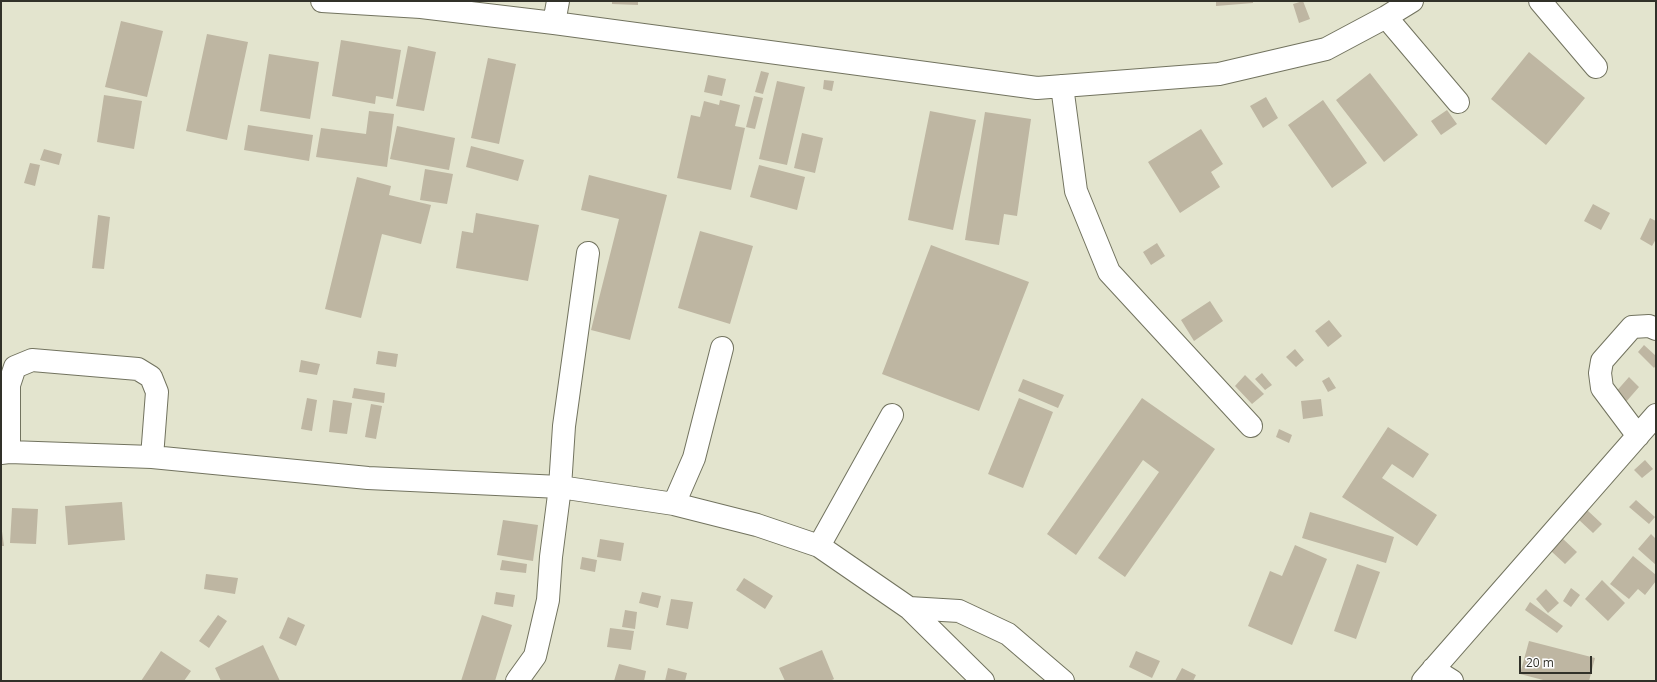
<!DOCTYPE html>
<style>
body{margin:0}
#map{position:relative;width:1657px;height:682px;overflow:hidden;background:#e3e4ce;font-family:"Open Sans",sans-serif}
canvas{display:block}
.frame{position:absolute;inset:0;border:2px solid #313129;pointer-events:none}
.scale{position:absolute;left:1519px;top:656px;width:73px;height:18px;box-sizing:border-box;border:2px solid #313129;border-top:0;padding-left:5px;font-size:12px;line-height:14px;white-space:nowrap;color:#313129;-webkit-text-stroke:3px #fff;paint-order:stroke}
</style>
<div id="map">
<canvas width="1657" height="682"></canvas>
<div class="frame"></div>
<div class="scale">20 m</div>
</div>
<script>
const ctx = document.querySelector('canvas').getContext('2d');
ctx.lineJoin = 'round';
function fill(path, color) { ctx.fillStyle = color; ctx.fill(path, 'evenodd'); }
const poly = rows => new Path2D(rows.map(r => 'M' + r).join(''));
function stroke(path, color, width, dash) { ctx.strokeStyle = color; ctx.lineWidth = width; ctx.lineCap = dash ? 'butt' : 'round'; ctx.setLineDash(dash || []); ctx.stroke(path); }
fill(poly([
 [612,1,638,1,638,5,612,4],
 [1216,1,1253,1,1253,3,1216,6],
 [1303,1,1310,19,1299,23,1293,4],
 [121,21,163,31,147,97,105,87],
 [207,34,248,42,227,140,186,131],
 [341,40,401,50,393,99,376,96,375,104,332,96],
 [408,46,436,52,424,111,396,106],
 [1529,52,1585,98,1546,145,1491,99],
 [269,54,319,62,310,119,260,111],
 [488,58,516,64,499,144,471,138],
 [761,71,769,73,763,94,755,92],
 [1370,73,1418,135,1384,162,1336,100],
 [708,75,726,79,722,96,704,92],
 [824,80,834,81,832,91,823,89],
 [777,81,805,87,787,165,759,159],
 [104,95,142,101,134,149,97,142],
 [754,96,763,98,755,129,746,127],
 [1266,97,1278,118,1263,128,1250,106],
 [720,100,740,105,735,126,745,128,731,190,677,178,691,115,700,117,704,101,719,105],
 [1323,100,1367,163,1332,188,1288,125],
 [1447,110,1457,124,1441,135,1431,121],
 [369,111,394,114,387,167,316,157,321,128,366,134],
 [930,111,976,120,953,230,908,220],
 [985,112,1031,119,1017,216,1004,214,999,245,965,240],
 [248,125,313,135,309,161,244,150],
 [397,126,455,138,449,170,390,159],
 [1201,129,1223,164,1211,172,1220,187,1180,213,1148,162],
 [802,133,823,138,815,173,794,168],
 [471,146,524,160,518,181,466,167],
 [44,149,62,154,59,165,40,160],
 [30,163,40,165,35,186,24,183],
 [759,165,805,177,797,210,750,197],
 [425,169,453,174,447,204,420,200],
 [589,175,667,195,630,340,591,330,619,219,581,210],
 [357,177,391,186,389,195,431,205,421,244,382,234,361,318,325,309],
 [1593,204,1610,213,1601,230,1584,221],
 [476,213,539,225,528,281,456,268,462,231,473,233],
 [98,215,110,217,104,269,92,268],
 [1650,218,1656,221,1656,239,1652,246,1640,239],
 [700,231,753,246,730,324,678,308],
 [1157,243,1165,256,1151,265,1143,252],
 [931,245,1029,282,979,411,882,374],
 [1210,301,1223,321,1194,341,1181,320],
 [1329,320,1342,336,1328,347,1315,331],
 [1644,345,1656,356,1656,365,1654,368,1638,352],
 [1295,349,1304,360,1296,367,1286,357],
 [378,351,398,354,396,367,376,364],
 [301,360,320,364,317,375,299,372],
 [1262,373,1272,385,1265,390,1255,379],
 [1245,375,1264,394,1252,404,1235,386],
 [1329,377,1336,388,1328,392,1322,381],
 [1629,377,1639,387,1625,403,1614,394],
 [1023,379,1064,395,1058,408,1018,391],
 [354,388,385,393,384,403,352,398],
 [307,398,317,400,312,431,301,429],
 [1019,398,1053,412,1023,488,988,474],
 [1142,398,1215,449,1125,577,1098,558,1159,472,1143,460,1076,555,1047,534],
 [1321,399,1323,416,1303,419,1301,401],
 [333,400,352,403,347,434,329,432],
 [371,404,382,406,376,439,365,437],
 [1388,427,1429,454,1413,478,1392,464,1382,478,1437,515,1417,546,1342,497],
 [1279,429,1292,435,1289,443,1276,437],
 [1645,460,1653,469,1642,478,1634,470],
 [1636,500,1655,517,1649,524,1629,507],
 [122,502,125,540,68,545,65,506],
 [12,508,38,509,36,544,10,543],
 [1587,510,1602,524,1593,533,1578,519],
 [1310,512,1394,537,1386,563,1302,538],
 [503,520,538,525,533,561,497,555],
 [1,524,4,546,1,546],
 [1651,534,1656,539,1656,565,1638,549],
 [1562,538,1577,552,1565,564,1551,551],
 [600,539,624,543,621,561,597,557],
 [1295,545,1327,559,1292,645,1248,626,1270,571,1282,576],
 [1633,556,1656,575,1656,581,1645,595,1638,589,1629,599,1610,584],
 [582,557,597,560,595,572,580,569],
 [502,560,527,564,526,573,500,570],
 [1357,564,1380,572,1356,639,1334,631],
 [206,574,238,578,235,594,204,589],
 [744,578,773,596,765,609,736,590],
 [1602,580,1625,603,1608,621,1585,599],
 [1571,588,1580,595,1571,607,1563,601],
 [1546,589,1559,603,1548,613,1536,599],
 [496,592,515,595,513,607,494,604],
 [642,592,661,596,658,608,639,603],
 [671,599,693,602,688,629,666,625],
 [1530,602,1563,626,1557,633,1525,610],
 [625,610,637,612,635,629,622,627],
 [218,615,227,621,209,648,199,641],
 [482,615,512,625,495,681,461,681],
 [288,617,305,625,296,646,279,638],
 [610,628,634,631,631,650,607,647],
 [1529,641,1595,658,1589,681,1547,681,1520,674],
 [263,645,280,681,221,681,215,668],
 [822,650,834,679,830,681,785,681,779,668],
 [161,651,191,671,184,681,141,681],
 [1136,651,1160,661,1152,678,1129,667],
 [619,664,646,671,644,681,614,681],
 [668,668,687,673,685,681,665,681],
 [1182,668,1196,675,1193,681,1175,681]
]), '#beb6a2');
const minor = poly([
 [322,1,421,7,554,23,1037,88,1219,74,1326,49,1386,17,1412,1],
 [1540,1,1596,67],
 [1386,17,1458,102],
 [554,23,558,1],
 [1062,86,1076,191,1109,272,1251,426],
 [1638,436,1602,388,1600,373,1602,361,1632,327,1649,326,1656,329],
 [9,452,9,385,15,367,32,360,138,369,151,377,157,392,152,457],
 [1,453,9,452,152,457,368,478,560,487,674,504,757,525,819,546,909,608,983,681],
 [674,504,694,458,722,348],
 [819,546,892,415],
 [909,608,959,611,1008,634,1063,681],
 [1433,669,1452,681],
 [517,681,535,656,548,600,551,557,560,487,564,426,588,253],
 [1423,681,1656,415]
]);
stroke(minor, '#72735f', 24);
stroke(minor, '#fff', 22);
</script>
